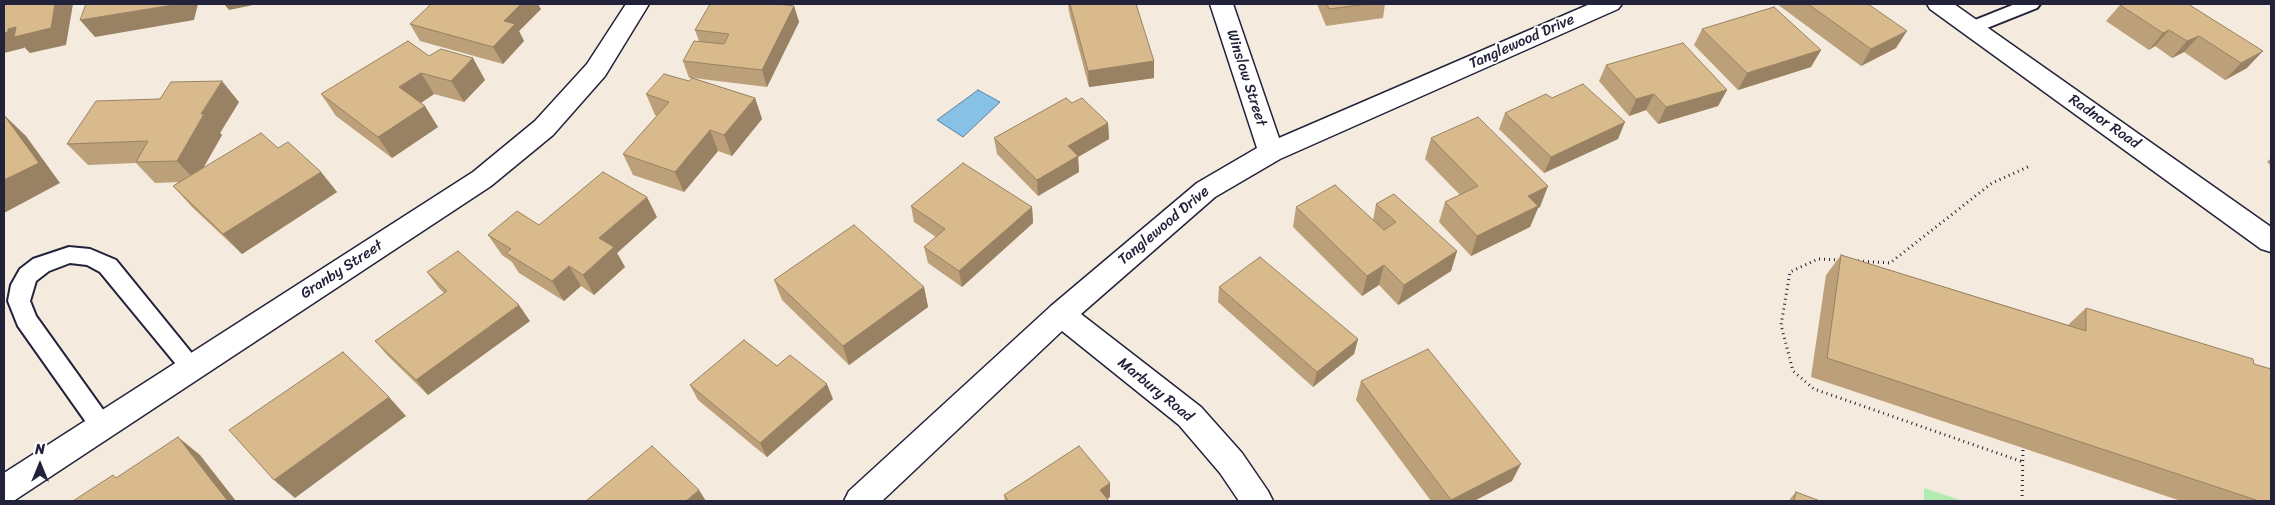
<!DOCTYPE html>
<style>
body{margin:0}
#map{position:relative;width:2275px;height:505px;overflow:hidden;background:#f4eadd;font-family:Sriracha,sans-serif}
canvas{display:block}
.frame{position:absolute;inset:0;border:5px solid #22223b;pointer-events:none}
.north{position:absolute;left:15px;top:440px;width:50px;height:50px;-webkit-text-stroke:4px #fff;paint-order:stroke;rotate:0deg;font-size:14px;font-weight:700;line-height:20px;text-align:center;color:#22223b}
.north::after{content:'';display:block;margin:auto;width:18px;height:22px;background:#22223b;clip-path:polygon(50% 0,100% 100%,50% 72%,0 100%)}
</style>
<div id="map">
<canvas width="2275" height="505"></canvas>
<div class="frame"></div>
<div class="north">N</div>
</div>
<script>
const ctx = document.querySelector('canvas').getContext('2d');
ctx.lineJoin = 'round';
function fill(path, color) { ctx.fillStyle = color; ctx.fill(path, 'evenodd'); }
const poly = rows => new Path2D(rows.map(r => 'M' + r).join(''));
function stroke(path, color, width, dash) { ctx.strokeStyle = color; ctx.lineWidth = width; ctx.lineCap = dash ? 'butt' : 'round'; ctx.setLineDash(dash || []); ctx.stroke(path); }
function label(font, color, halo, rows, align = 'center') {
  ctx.font = font + ' Sriracha,sans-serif'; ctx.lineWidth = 4; ctx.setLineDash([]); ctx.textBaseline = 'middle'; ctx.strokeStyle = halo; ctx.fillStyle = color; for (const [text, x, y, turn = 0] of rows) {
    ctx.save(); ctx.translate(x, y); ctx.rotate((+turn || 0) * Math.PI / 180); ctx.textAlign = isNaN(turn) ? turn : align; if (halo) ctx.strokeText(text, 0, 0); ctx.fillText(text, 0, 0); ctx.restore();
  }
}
fill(poly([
 [1924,488,1963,501,1924,501]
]), '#b0ebb0');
const water = poly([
 [978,90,1000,102,963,137,937,120,978,90]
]);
fill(water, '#87c2e6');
stroke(water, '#5f82a2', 1);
const service = poly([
 [2015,4,2040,4,2037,8,1977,32,1971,34,1965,32,1962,28,1965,24,2015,4],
 [69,247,90,249,116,260,203,367,200,374,192,377,184,374,100,272,87,265,70,263,49,271,36,281,30,301,36,316,109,418,113,425,109,432,101,435,93,432,18,326,8,301,11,285,20,269,33,259,69,247]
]);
const minor = poly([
 [626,4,649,4,605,76,553,135,491,186,15,500,4,501,4,473,473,172,535,121,587,64,626,4],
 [1210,4,1233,4,1279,138,1590,4,1622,4,1618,9,1280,159,1215,197,1081,314,1201,407,1242,453,1268,491,1273,501,1239,501,1220,473,1179,425,1062,331,882,501,844,501,849,491,1051,306,1197,183,1257,148,1210,4],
 [1927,4,1954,4,2271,227,2271,252,2261,249,1930,9,1927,4]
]);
stroke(service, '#22223b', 4);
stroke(minor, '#22223b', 3);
stroke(poly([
 [1840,260,1818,259,1790,272,1781,325,1793,371,1814,389,2023,462],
 [1858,261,1890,263,1992,183,2030,166],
 [2022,501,2023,448]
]), '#22223b', 3, [1, 4]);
fill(service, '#fff');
fill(minor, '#fff');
fill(poly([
 [1068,4,1136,4,1154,78,1089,87,1069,12],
 [1317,4,1385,4,1383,18,1326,26],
 [1777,4,1868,4,1896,48,1861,66],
 [2188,4,2247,68,2225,80,2184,52,2172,58,2155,46,2149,50,2106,21,2120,5],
 [794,6,799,22,767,87,693,78,755,98,762,119,732,156,718,151,684,192,633,175,623,154,657,116,655,115,646,94,689,81,692,78,689,78,683,61,699,41,695,30],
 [541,9,519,31,524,41,503,64,420,41,410,24],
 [1702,29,1821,50,1811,67,1738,90,1694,45],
 [429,56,485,80,464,102,434,94,421,103,438,127,392,158,336,116,321,94],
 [1606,65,1727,90,1718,106,1658,124,1646,110,1629,116,1599,81],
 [1552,98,1618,139,1544,173,1499,129,1505,113],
 [239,102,220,133,222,135,203,168,278,148,321,172,337,192,242,254,192,207,173,186,180,182,155,183,136,163,88,165,67,144],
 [1072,103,1108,123,1109,139,1078,157,1079,172,1038,196,997,154,994,138],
 [1431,138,1540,207,1538,208,1530,227,1471,256,1439,222,1445,202,1460,195,1425,159],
 [2271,158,2271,166,2267,162],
 [1376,204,1457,251,1451,271,1398,305,1379,285,1362,296,1293,227,1296,207,1373,220],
 [911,206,1032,207,1033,223,962,287,928,263,924,247,936,237,914,222],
 [657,217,617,253,625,267,594,295,581,286,564,301,519,273,512,262,502,255,488,235,539,225],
 [1841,255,2068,325,2086,308,2254,364,2271,501,2181,501,1811,377,1826,275],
 [427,272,530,321,428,395,388,356,375,341,444,293,439,288],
 [774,280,924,287,928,307,849,365,782,300],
 [1219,287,1358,339,1354,354,1313,387,1218,302],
 [777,366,833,399,767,457,698,400,690,385],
 [1361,381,1512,481,1474,501,1431,501,1356,400],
 [1110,483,1110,497,1107,499,1109,501,1005,501,1004,495],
 [1796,492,1820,501,1789,501,1790,499]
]), '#bba079');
fill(poly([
 [55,4,73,4,66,45,30,53,24,47,24,48,4,53,4,33,8,29,16,27],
 [179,4,198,4,194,20,95,37,80,20],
 [224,4,258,4,229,10],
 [521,4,538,4,541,9,519,31,524,41,503,64,493,47,504,21],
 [794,6,799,22,767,87,762,70],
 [2169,30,2155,46,2149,50,2163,33],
 [1907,31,1896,48,1861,66,1871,49],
 [2199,36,2184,52,2172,58,2187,41],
 [1821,50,1811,67,1738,90,1747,73],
 [2263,51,2247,68,2225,80,2241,63],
 [473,58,485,80,464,102,451,81],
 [1154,61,1154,78,1089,87,1088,71],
 [421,73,434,94,413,108,399,87],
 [222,81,239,102,220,133,222,135,196,181,177,161,201,114],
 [1727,90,1718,106,1658,124,1666,107],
 [1654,94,1646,110,1629,116,1636,99],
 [755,98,762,119,732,156,724,135],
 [425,106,438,127,392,158,378,137],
 [4,115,26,136,60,183,4,213],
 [1625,122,1618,139,1544,173,1551,157],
 [1108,123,1109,139,1078,157,1079,172,1038,196,1037,180,1068,146],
 [710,130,718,151,684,192,675,172],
 [321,172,337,192,242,254,223,234],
 [1548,186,1540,207,1538,208,1530,227,1471,256,1477,236,1528,196],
 [647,197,657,217,617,253,625,267,594,295,583,275,599,238],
 [1032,207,1033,223,962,287,959,271],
 [1457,251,1451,271,1398,305,1404,285],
 [1384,265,1379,285,1362,296,1367,276],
 [569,266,581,286,564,301,552,281],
 [924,287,928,307,849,365,843,346],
 [519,305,530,321,428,395,416,380],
 [1358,339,1354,354,1313,387,1317,372],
 [827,384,833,399,767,457,760,443],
 [389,397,406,416,295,498,274,480],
 [178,437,200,455,236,501,226,501],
 [1521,464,1512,481,1474,501,1450,501,1451,500],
 [1110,483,1110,497,1105,501,1100,490],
 [699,490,706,501,686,501]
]), '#988263');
const building = poly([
 [4,4,55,4,51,28,14,37,16,27,8,29,8,32,4,33,4,4],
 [86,4,179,4,80,20,86,4],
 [431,4,521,4,504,21,515,24,493,47,410,24,431,4],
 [710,4,777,4,794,6,762,70,683,61,694,41,724,44,729,34,695,30,710,4],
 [1070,4,1136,4,1154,61,1088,71,1070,4],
 [1327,4,1367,4,1329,9,1327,4],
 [1808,4,1868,4,1907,31,1871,49,1808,4],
 [2121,4,2188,4,2263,51,2241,63,2199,36,2187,41,2169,30,2163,33,2120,5,2121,4],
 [1774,7,1821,50,1747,73,1702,29,1774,7],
 [408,41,429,56,441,49,473,58,451,81,421,73,399,87,425,106,378,137,321,94,408,41],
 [1683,43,1727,90,1666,107,1654,94,1636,99,1606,65,1683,43],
 [664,74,689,81,692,78,755,98,724,135,710,130,675,172,623,154,669,102,646,94,664,74],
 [222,81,201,114,204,114,177,161,136,162,148,141,67,144,96,101,160,99,171,82,222,81],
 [1583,84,1625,122,1551,157,1505,113,1546,94,1552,98,1583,84],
 [1066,98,1072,103,1082,98,1108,123,1068,146,1078,156,1037,180,994,138,1066,98],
 [4,115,39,163,4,180,4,115],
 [1478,117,1548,186,1528,196,1538,206,1477,236,1445,202,1478,186,1431,138,1478,117],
 [261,133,278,148,288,142,321,172,223,234,173,186,261,133],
 [963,163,1032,207,959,271,924,247,945,229,911,206,963,163],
 [603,172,647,197,599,238,614,247,583,275,569,266,552,281,506,253,511,249,488,235,517,211,539,225,603,172],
 [1335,185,1384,230,1396,222,1376,204,1394,194,1457,251,1404,285,1384,265,1367,276,1296,207,1335,185],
 [854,225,924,287,843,346,774,280,854,225],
 [458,251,519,305,416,380,375,341,447,291,427,272,458,251],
 [1841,255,2086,331,2086,308,2253,359,2254,364,2271,369,2271,501,2259,501,1827,358,1841,255],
 [1260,257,1358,339,1317,372,1219,287,1260,257],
 [744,340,777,366,790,355,827,384,760,443,690,385,744,340],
 [1428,349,1521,464,1451,500,1361,381,1428,349],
 [343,352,389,397,274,480,229,430,343,352],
 [178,437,227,500,226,501,73,501,113,475,116,478,178,437],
 [652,446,699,490,686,501,586,501,652,446],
 [1079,446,1110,483,1100,490,1109,501,1009,501,1004,495,1079,446],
 [1796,492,1820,501,1794,501,1796,492]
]);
fill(building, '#d9ba8d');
stroke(building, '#988263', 1);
label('15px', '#22223b', '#fff', [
 ["Tanglewood Drive",1522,42,-24],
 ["Winslow Street",1246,78,72],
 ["Radnor Road",2104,122,35],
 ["Tanglewood Drive",1164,226,-40],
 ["Granby Street",342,270,-33],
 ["Marbury Road",1155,390,39]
]);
</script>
